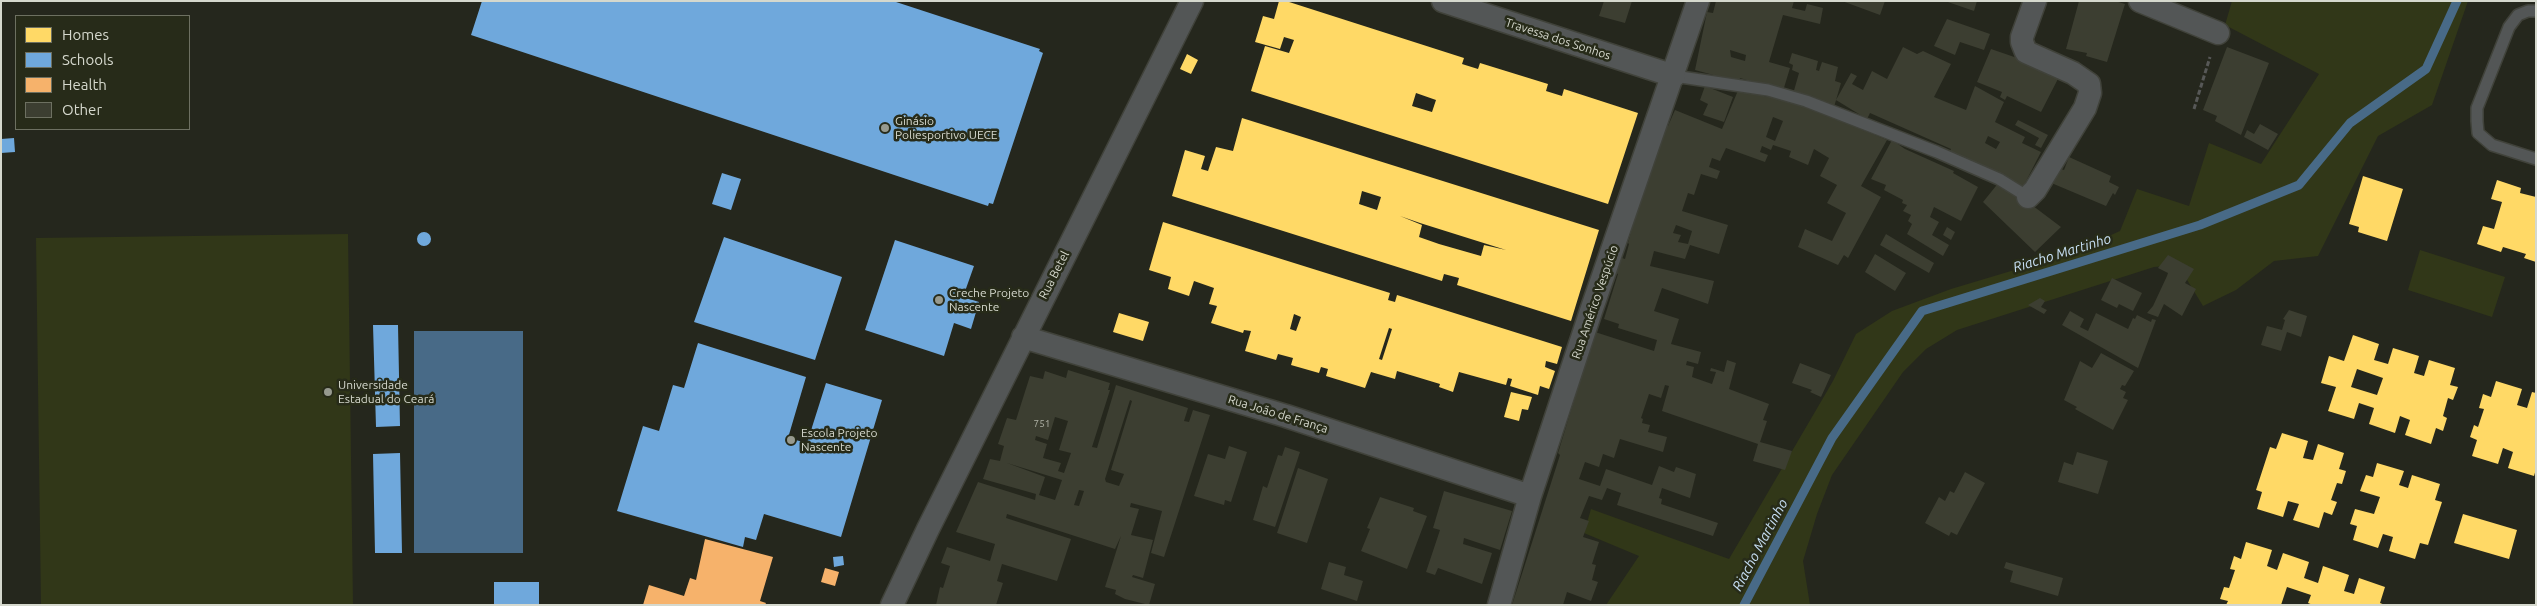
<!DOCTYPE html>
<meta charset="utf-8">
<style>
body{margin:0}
#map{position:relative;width:2537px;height:606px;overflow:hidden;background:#25271d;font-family:Ubuntu,sans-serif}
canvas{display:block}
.frame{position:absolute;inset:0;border:2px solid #d5d8cd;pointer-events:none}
.legend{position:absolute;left:15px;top:15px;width:175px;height:115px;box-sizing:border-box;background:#272b19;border:1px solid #6d7061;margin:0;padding:6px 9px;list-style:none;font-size:15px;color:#d5d8cd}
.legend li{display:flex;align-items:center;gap:10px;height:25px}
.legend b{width:25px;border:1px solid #6d7061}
</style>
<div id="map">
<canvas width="2537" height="606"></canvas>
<div class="frame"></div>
<ul class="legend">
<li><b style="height:14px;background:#ffd966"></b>Homes</li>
<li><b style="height:14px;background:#6fa8dc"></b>Schools</li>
<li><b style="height:14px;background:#f6b26b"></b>Health</li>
<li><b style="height:14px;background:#3c3e31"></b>Other</li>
</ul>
</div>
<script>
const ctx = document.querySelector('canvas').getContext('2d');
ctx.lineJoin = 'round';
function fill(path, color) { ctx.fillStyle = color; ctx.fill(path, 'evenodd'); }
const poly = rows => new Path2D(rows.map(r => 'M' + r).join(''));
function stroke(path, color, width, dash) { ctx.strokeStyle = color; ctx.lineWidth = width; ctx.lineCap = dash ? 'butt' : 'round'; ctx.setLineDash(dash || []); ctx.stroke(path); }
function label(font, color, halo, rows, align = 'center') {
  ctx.font = font + ' Ubuntu,sans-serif'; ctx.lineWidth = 5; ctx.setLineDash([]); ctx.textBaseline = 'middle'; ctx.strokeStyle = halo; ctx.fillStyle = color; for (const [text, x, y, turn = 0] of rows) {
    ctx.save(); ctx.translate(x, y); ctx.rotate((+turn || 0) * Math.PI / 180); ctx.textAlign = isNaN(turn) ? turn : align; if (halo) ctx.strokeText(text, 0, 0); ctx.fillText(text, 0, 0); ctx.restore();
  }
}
fill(poly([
 [2232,1,2468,1,2432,105,2378,136,2318,256,2274,261,2236,290,2203,306,2178,265,2154,267,1957,330,1926,349,1903,372,1832,475,1817,514,1803,561,1810,605,1606,605,1639,556,1584,533,1591,509,1729,559,1833,381,1856,334,1892,311,1951,289,2071,253,2120,231,2137,189,2189,206,2209,143,2261,164,2319,74,2225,25],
 [348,234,353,605,41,605,36,238],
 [2420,250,2505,277,2492,317,2408,290]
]), '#313718');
fill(poly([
 [414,331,523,331,523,553,414,553]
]), '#486a87');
fill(poly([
 [1279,1,1286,1,1464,58,1462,64,1478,69,1480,63,1548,84,1546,91,1562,96,1564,89,1638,113,1608,204,1251,91,1265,46,1289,53,1294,40,1284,37,1280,49,1255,42,1263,16,1274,19],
 [1416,93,1436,100,1432,112,1412,106],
 [1187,54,1198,60,1191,74,1180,69],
 [1242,118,1599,230,1571,321,1457,285,1459,278,1444,274,1442,281,1172,196,1185,150,1205,156,1201,169,1208,171,1216,147,1233,151],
 [1362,191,1381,197,1377,210,1359,204],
 [1400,216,1420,223,1506,250,1484,245,1481,256,1439,244,1419,237,1422,225],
 [2363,176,2403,189,2387,241,2358,232,2359,227,2349,224],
 [2497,180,2521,188,2520,193,2536,197,2536,262,2524,258,2526,254,2503,247,2501,252,2477,244,2483,226,2494,229,2502,202,2491,199],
 [1163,222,1390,293,1388,300,1395,302,1397,295,1562,347,1557,364,1546,361,1545,367,1555,371,1549,389,1540,386,1538,395,1510,386,1512,379,1508,378,1506,385,1459,372,1453,392,1439,387,1440,384,1397,371,1395,379,1371,372,1365,388,1326,376,1328,369,1321,367,1319,373,1291,365,1293,358,1278,354,1276,360,1245,351,1251,331,1244,330,1243,333,1211,323,1217,306,1209,304,1214,288,1194,281,1189,296,1168,289,1171,277,1149,270],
 [1294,314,1301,317,1296,331,1290,329],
 [1389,328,1392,329,1382,360,1379,359],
 [1119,313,1149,322,1143,341,1113,332],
 [2353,335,2379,344,2374,360,2388,364,2393,348,2419,356,2414,373,2424,376,2429,360,2455,368,2450,385,2458,387,2453,400,2448,398,2443,416,2447,418,2443,431,2436,428,2431,444,2405,435,2410,420,2400,416,2395,433,2369,424,2374,408,2359,403,2354,419,2328,411,2336,387,2321,383,2329,356,2344,361],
 [2357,369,2383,378,2377,395,2351,387],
 [2496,381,2522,389,2517,405,2527,408,2532,392,2536,393,2536,469,2534,476,2508,468,2513,452,2503,448,2498,464,2472,456,2477,440,2470,437,2474,425,2478,427,2484,409,2479,408,2483,394,2491,397],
 [1511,392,1532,397,1528,410,1522,409,1519,421,1504,417],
 [2282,433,2308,441,2303,458,2313,460,2318,444,2344,453,2339,469,2346,471,2342,484,2337,483,2331,500,2337,502,2332,515,2324,512,2319,528,2293,520,2299,504,2288,501,2283,517,2257,509,2262,492,2256,490,2270,447,2276,449],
 [2377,463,2404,471,2399,485,2408,488,2412,475,2440,484,2435,500,2442,502,2428,545,2420,543,2415,559,2389,551,2393,537,2383,534,2378,548,2353,540,2357,526,2350,524,2355,509,2374,514,2380,497,2360,491,2366,475,2373,477],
 [2463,514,2517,530,2509,559,2454,543],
 [2246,542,2272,550,2267,566,2277,570,2283,553,2309,562,2304,578,2318,583,2323,566,2349,575,2344,591,2354,594,2359,578,2385,587,2380,603,2385,605,2313,605,2308,603,2311,595,2287,587,2281,605,2226,605,2228,601,2220,599,2224,587,2229,588,2235,570,2230,569,2234,556,2241,559]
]), '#ffd966');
fill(poly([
 [482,1,893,1,1040,49,1039,51,1043,53,993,204,989,203,988,206,471,35],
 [14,138,15,152,1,153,1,139],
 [722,173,741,179,731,210,712,204],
 '417 239a7 7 0 1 1 14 0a7 7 0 1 1-14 0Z',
 [724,237,842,277,815,360,694,322],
 [895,240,974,266,963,297,979,302,971,329,954,323,944,356,865,330],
 [373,325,398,325,400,426,376,427],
 [698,343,806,377,788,438,807,443,826,383,882,400,841,537,764,514,756,540,745,537,743,547,617,511,643,426,659,431,673,385,684,388],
 [400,453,402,553,375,553,373,454],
 [843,556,844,565,834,567,833,557],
 [494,582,539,582,539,605,494,605]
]), '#6fa8dc');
fill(poly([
 [705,539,773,557,760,601,766,603,765,605,643,605,649,585,684,596,690,578,696,580],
 [825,568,839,572,835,586,821,582]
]), '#f6b26b');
stroke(poly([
 [1744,605,1832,438,1922,311,2200,225,2299,185,2350,123,2426,69,2457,1]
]), '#486a87', 9);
fill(poly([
 [1604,1,1632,1,1625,23,1599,16],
 [1716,1,1794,1,1792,8,1805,11,1807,4,1823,8,1820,24,1783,15,1769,62,1790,68,1783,91,1740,78,1739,82,1695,70,1707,12,1713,13],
 [1730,50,1746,55,1745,61,1731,57],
 [1842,1,1885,1,1880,15],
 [1945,1,1977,1,1974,11],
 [2079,1,2115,1,2125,4,2107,62,2086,56,2087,53,2066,49],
 [1947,19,1990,34,1984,50,1960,42,1955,55,1934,46],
 [1903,47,1917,54,1923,51,1951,64,1934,97,1966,110,1975,86,2004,102,1995,122,2025,137,2022,143,2041,152,2023,187,1986,168,1949,153,1951,149,1870,113,1867,119,1836,100,1851,73,1857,76,1852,84,1863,90,1872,71,1887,79],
 [1988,136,2000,142,1996,149,1985,143],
 [2227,47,2269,63,2241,135,2215,121,2217,116,2203,110],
 [1991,49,2061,73,2041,112,2007,96,2005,100,2000,97,2002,92,1977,82],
 [1792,53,1818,61,1816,70,1819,71,1822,62,1838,67,1835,81,1841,83,1834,107,1793,94,1799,73,1792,70,1793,65,1789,63],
 [1705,86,1733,97,1724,122,1703,115,1708,104,1700,100],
 [1739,88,1767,97,1770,91,1887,140,1861,186,1881,197,1848,258,1844,255,1838,265,1798,247,1805,229,1832,241,1846,213,1827,203,1837,185,1820,176,1829,158,1814,149,1808,165,1789,157,1791,151,1773,145,1771,150,1762,146,1760,152,1768,155,1765,162,1726,148,1720,161,1712,158,1709,167,1720,171,1717,179,1701,174,1694,195,1688,193,1682,211,1728,225,1719,254,1690,245,1685,259,1654,251,1650,266,1714,281,1708,304,1662,288,1654,311,1679,319,1671,344,1701,352,1698,364,1687,361,1686,365,1694,367,1692,377,1712,384,1716,372,1710,371,1711,368,1724,372,1727,360,1736,363,1729,389,1769,404,1763,420,1767,421,1760,442,1792,451,1785,470,1753,461,1758,444,1662,411,1669,386,1665,385,1661,398,1649,394,1641,418,1643,419,1642,423,1650,425,1648,432,1667,437,1663,452,1620,439,1614,458,1603,454,1599,467,1585,462,1579,479,1600,486,1606,469,1652,485,1659,466,1674,472,1676,467,1696,474,1690,498,1662,488,1659,498,1662,499,1661,504,1718,523,1713,536,1617,505,1621,493,1607,488,1602,500,1589,496,1580,518,1589,521,1583,537,1599,542,1592,564,1596,565,1592,580,1598,582,1591,601,1567,592,1563,605,1512,605,1560,455,1558,453,1595,332,1654,351,1657,340,1618,328,1619,324,1604,319,1618,274,1614,272,1619,257,1625,259,1629,244,1628,243,1632,228,1628,227,1665,125,1668,126,1675,110,1722,129],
 [1773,117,1783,121,1775,141,1766,137],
 [1676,225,1692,231,1688,244,1678,242,1681,235,1673,233],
 [2018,120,2048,135,2041,148,2035,145,2039,138,2015,125],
 [2260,124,2278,134,2268,150,2244,137,2247,130,2254,134],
 [1892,140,1905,149,1954,171,1953,173,1978,187,1961,221,1934,207,1930,217,1939,222,1932,235,1949,245,1943,256,1907,234,1912,224,1908,221,1911,215,1903,211,1907,205,1902,203,1903,200,1884,190,1886,185,1871,179],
 [2069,157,2111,176,2109,182,2119,187,2115,195,2113,193,2106,206,2049,182,2056,167,2064,170],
 [2000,181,2061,227,2035,252,1983,202],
 [1947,227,1955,232,1951,240,1943,235],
 [1886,234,1934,263,1929,273,1880,245],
 [1875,254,1906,273,1895,291,1865,272],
 [2168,255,2194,269,2185,283,2196,289,2182,316,2164,304,2158,317,2147,313,2153,306,2167,276,2168,273,2158,268],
 [2112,278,2142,293,2133,311,2119,304,2117,308,2101,300],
 [2040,298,2045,301,2041,307,2047,310,2044,314,2028,305],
 [2289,310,2307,316,2301,337,2287,332,2281,351,2261,345,2267,326,2282,330,2285,320,2283,319],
 [2070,311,2084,319,2080,327,2088,331,2096,313,2128,329,2133,318,2135,319,2137,315,2151,322,2152,319,2156,320,2138,368,2062,325],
 [2101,353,2134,371,2125,386,2122,385,2120,389,2126,392,2123,398,2128,400,2113,430,2075,409,2077,407,2064,400,2080,361,2092,368],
 [1800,363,1831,375,1821,397,1810,392,1812,390,1792,383],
 [1068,370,1110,383,1108,390,1110,390,1092,447,1097,448,1116,385,1188,408,1184,421,1189,422,1193,410,1210,415,1164,557,1151,553,1162,511,1131,503,1130,507,1139,509,1131,535,1153,540,1143,578,1133,575,1132,577,1155,584,1149,605,1125,599,1115,594,1116,590,1105,587,1121,536,1115,549,1007,514,1006,518,1071,539,1057,581,1002,564,997,581,1003,583,996,605,936,605,940,587,943,588,950,566,941,563,947,547,990,561,995,544,956,532,978,482,1035,500,1036,494,983,479,990,459,1000,461,1004,446,998,444,1007,418,1016,420,1030,376,1043,379,1045,371,1066,378],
 [1130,400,1132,401,1111,470,1124,474,1119,486,1106,482,1105,479],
 [1055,417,1068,421,1059,450,1071,453,1064,473,1058,471,1061,463,1043,458,1047,444,1035,440,1036,436,1048,440],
 [1007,463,1062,480,1055,500,1039,495,1045,477],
 [1079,490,1084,491,1079,506,1074,505],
 [1229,446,1247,452,1231,502,1225,500,1224,505,1194,496,1208,454,1225,459],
 [1285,447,1300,452,1275,527,1253,520,1263,486,1267,488,1278,455,1282,456],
 [2077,452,2108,461,2098,494,2058,482,2064,462,2073,465],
 [1298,468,1328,479,1307,543,1277,533],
 [1965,472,1985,483,1957,535,1951,532,1949,536,1925,523,1939,497,1945,501,1950,491,1954,493],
 [1444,491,1512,511,1500,550,1464,538,1463,544,1492,553,1482,584,1438,568,1435,575,1426,572,1440,530,1433,528],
 [1380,497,1414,508,1413,511,1427,516,1407,569,1361,551,1370,529,1367,528],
 [1329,562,1346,567,1344,575,1363,581,1357,601,1321,589],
 [2006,562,2063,578,2058,596,2010,582,2013,571,2004,568]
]), '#3c3e31');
const service = poly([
 [2536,11,2528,11,2518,15,2509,27,2477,108,2477,121,2478,133,2492,145,2536,159],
 [1674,76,1768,90,1806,101,1937,152,1999,179,2028,197]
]);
const minor = poly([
 [1443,1,1674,76],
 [2140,1,2218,33],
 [2028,197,2035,190,2085,108,2090,93,2089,84,2073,73,2026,52,2022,42,2022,37,2035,1],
 [1023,337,1286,416,1530,496],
 [892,605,928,529,1192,1],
 [1499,605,1530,496,1591,311,1698,1]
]);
stroke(service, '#40423a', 14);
stroke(minor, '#40423a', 25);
stroke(poly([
 [2194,109,2210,57]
]), '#575857', 3, [5, 2.5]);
stroke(service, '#535656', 11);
stroke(minor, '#535656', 22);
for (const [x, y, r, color] of [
 [885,128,5,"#979a8f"],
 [939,300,5,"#979a8f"],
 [328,392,5,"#979a8f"],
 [791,440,5,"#979a8f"]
]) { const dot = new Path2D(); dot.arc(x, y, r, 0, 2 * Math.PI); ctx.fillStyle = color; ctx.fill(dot); stroke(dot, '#272b19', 2); }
label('10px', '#afb2a6', null, [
 ["751",1042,424]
]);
label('12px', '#d5d8cd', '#272b19', [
 ["Travessa dos Sonhos",1558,39,18],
 ["Rua Betel",1054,275,-63],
 ["Rua Américo Vespúcio",1595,302,-71],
 ["Rua João de França",1278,414,17]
]);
label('12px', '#d5d8cd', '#272b19', [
 ["Ginásio",895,121],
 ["Poliesportivo UECE",895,135],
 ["Creche Projeto",949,293],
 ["Nascente",949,307],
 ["Universidade",338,385],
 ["Estadual do Ceará",338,399],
 ["Escola Projeto",801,433],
 ["Nascente",801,447]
], 'left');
label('italic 14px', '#c8e0f5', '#272b19', [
 ["Riacho Martinho",2062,253,-17],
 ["Riacho Martinho",1760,545,-62]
]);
</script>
